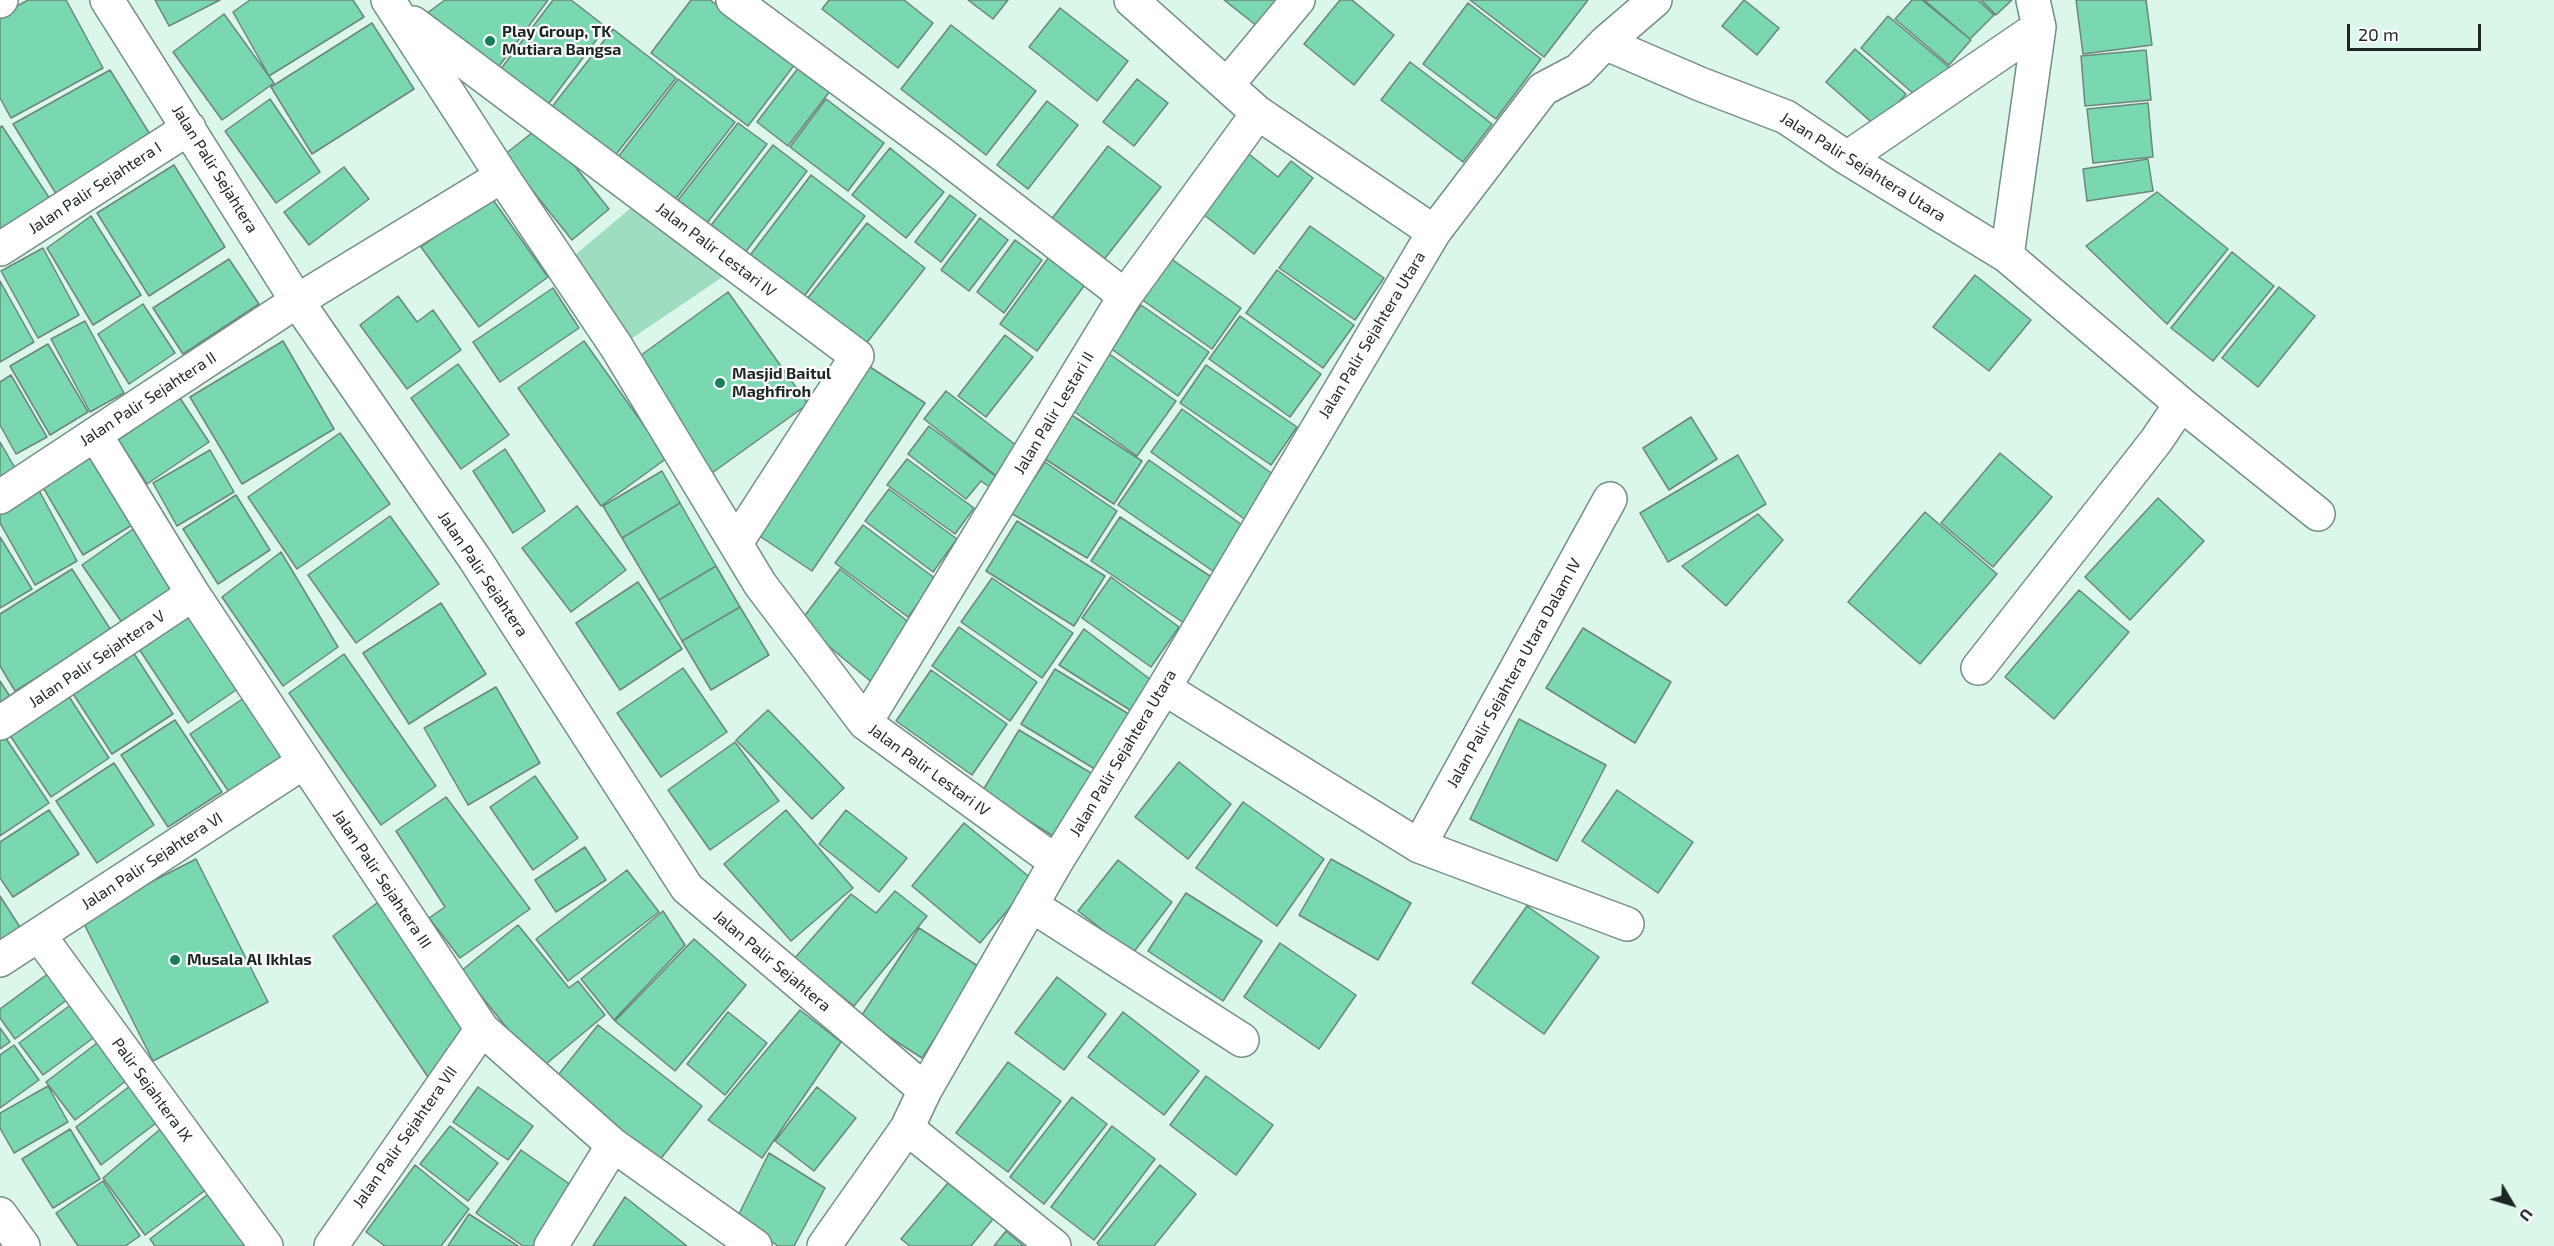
<!DOCTYPE html>
<style>
body{margin:0}
#map{position:relative;width:2554px;height:1246px;overflow:hidden;background:#dbf7e9;font-family:"Exo 2",sans-serif}
canvas{display:block}
.north{position:absolute;left:2482px;top:1174px;width:60px;height:60px;-webkit-text-stroke:4px #fff;paint-order:stroke;rotate:128deg;font-size:16px;font-weight:700;line-height:24px;text-align:center;color:#1c2722}
.north::after{content:'';display:block;margin:auto;width:21px;height:27px;background:#1c2722;clip-path:polygon(50% 0,100% 100%,50% 72%,0 100%)}
.scale{position:absolute;left:2347px;top:24px;width:134px;height:27px;box-sizing:border-box;border:3px solid #1c2722;border-top:0;padding-left:8px;font-size:18px;line-height:21px;white-space:nowrap;color:#1c2722;-webkit-text-stroke:4px #fff;paint-order:stroke}
</style>
<div id="map">
<canvas width="2554" height="1246"></canvas>
<div class="north">U</div>
<div class="scale">20 m</div>
</div>
<script>
const ctx = document.querySelector('canvas').getContext('2d');
ctx.lineJoin = 'round';
function fill(path, color) { ctx.fillStyle = color; ctx.fill(path, 'evenodd'); }
const poly = rows => new Path2D(rows.map(r => 'M' + r).join(''));
function stroke(path, color, width, dash) { ctx.strokeStyle = color; ctx.lineWidth = width; ctx.lineCap = dash ? 'butt' : 'round'; ctx.setLineDash(dash || []); ctx.stroke(path); }
function label(font, color, halo, rows, align = 'center') {
  ctx.font = font + ' "Exo 2",sans-serif'; ctx.lineWidth = 4.5; ctx.setLineDash([]); ctx.textBaseline = 'middle'; ctx.strokeStyle = halo; ctx.fillStyle = color; for (const [text, x, y, turn = 0] of rows) {
    ctx.save(); ctx.translate(x, y); ctx.rotate((+turn || 0) * Math.PI / 180); ctx.textAlign = isNaN(turn) ? turn : align; if (halo) ctx.strokeText(text, 0, 0); ctx.fillText(text, 0, 0); ctx.restore();
  }
}
fill(poly([
 [639,201,730,272,622,345,568,261]
]), '#9eddbf');
const building = poly([
 [28,0,66,0,103,68,11,118,0,98,0,15,28,0],
 [155,0,220,0,169,26,155,0],
 [250,0,353,0,364,17,269,76,233,12,250,0],
 [445,0,548,0,497,69,426,14,445,0],
 [553,0,571,0,606,27,547,106,500,70,553,0],
 [691,0,710,0,795,64,748,126,651,53,691,0],
 [829,0,904,0,933,23,898,68,822,9,829,0],
 [968,0,1008,0,993,19,968,0],
 [1224,0,1277,0,1257,26,1224,0],
 [1340,0,1352,0,1394,35,1354,85,1304,44,1340,0],
 [1470,0,1588,0,1544,57,1470,0],
 [1744,0,1779,28,1757,55,1722,26,1744,0],
 [1912,0,1922,0,1971,40,1949,65,1895,19,1912,0],
 [1924,0,1978,0,1994,15,1970,39,1924,0],
 [1981,0,2012,0,1996,15,1981,0],
 [2076,0,2146,0,2152,45,2083,54,2076,0],
 [1468,3,1541,59,1496,119,1423,64,1468,3],
 [1060,8,1128,61,1097,101,1029,47,1060,8],
 [224,14,274,83,222,120,173,52,224,14],
 [1888,16,1950,68,1922,101,1861,48,1888,16],
 [372,23,414,89,312,154,271,87,372,23],
 [951,25,1036,91,986,155,901,89,951,25],
 [613,29,676,78,614,157,551,108,613,29],
 [1855,49,1906,94,1877,127,1826,82,1855,49],
 [2146,50,2151,100,2085,106,2081,56,2146,50],
 [1410,62,1492,124,1463,162,1381,100,1410,62],
 [799,67,830,91,788,146,757,122,799,67],
 [110,70,156,144,63,205,13,124,110,70],
 [678,79,735,122,671,205,615,161,678,79],
 [1137,79,1168,103,1134,146,1103,122,1137,79],
 [270,99,320,172,276,203,225,131,270,99],
 [826,99,884,143,848,191,790,147,826,99],
 [1047,101,1078,125,1028,189,997,165,1047,101],
 [2148,103,2153,157,2093,163,2087,109,2148,103],
 [738,123,767,144,707,223,678,200,738,123],
 [542,125,609,209,572,240,504,155,542,125],
 [2,126,56,208,0,243,0,127,2,126],
 [773,145,807,171,744,254,709,228,773,145],
 [1108,146,1161,187,1102,262,1050,221,1108,146],
 [1240,147,1278,177,1291,161,1313,178,1254,254,1194,207,1240,147],
 [890,148,944,192,906,238,852,195,890,148],
 [2148,159,2153,191,2087,201,2083,169,2148,159],
 [174,165,225,247,149,296,97,213,174,165],
 [344,167,369,199,309,245,284,212,344,167],
 [811,175,865,216,802,299,748,258,811,175],
 [2157,192,2228,249,2167,324,2086,246,2157,192],
 [950,195,976,215,941,262,915,242,950,195],
 [491,197,548,277,479,327,421,247,491,197],
 [91,216,141,295,93,325,47,248,91,216],
 [980,218,1008,240,969,291,941,270,980,218],
 [867,223,925,268,865,345,807,299,867,223],
 [1310,226,1384,278,1355,320,1279,268,1310,226],
 [1015,240,1042,260,1004,313,977,292,1015,240],
 [43,248,79,315,38,338,1,271,43,248],
 [2232,252,2274,286,2213,361,2171,328,2232,252],
 [1049,257,1086,283,1037,351,1000,324,1049,257],
 [1170,258,1241,308,1212,349,1141,299,1170,258],
 [229,259,259,304,183,354,153,308,229,259],
 [1277,270,1354,325,1323,368,1246,313,1277,270],
 [1975,275,2031,320,1989,371,1933,327,1975,275],
 [0,281,34,342,0,362,0,281],
 [2279,287,2315,316,2258,387,2222,358,2279,287],
 [553,288,579,328,500,382,473,342,553,288],
 [728,292,808,404,712,473,633,361,728,292],
 [398,296,417,322,433,310,461,350,407,389,360,325,398,296],
 [143,304,175,353,129,384,98,334,143,304],
 [1141,305,1209,352,1178,396,1110,348,1141,305],
 [1240,316,1321,374,1290,417,1209,359,1240,316],
 [85,321,124,393,90,412,51,339,85,321],
 [1005,335,1033,357,986,417,958,396,1005,335],
 [283,341,334,429,242,484,190,397,283,341],
 [584,341,667,458,601,506,518,388,584,341],
 [48,344,88,412,50,435,10,366,48,344],
 [1108,353,1176,401,1137,456,1069,408,1108,353],
 [458,364,509,435,461,469,411,398,458,364],
 [867,365,925,403,812,571,755,533,867,365],
 [1206,365,1297,427,1271,465,1180,403,1206,365],
 [11,375,47,437,16,454,0,425,0,382,11,375],
 [946,391,1021,449,999,478,924,419,946,391],
 [180,398,209,442,147,484,118,440,180,398],
 [1182,409,1281,480,1250,523,1151,452,1182,409],
 [1070,414,1142,461,1114,504,1042,457,1070,414],
 [1691,417,1717,459,1669,490,1643,448,1691,417],
 [929,426,998,478,991,488,981,481,966,499,908,454,929,426],
 [340,433,390,504,297,569,248,497,340,433],
 [0,442,19,475,0,486,0,442],
 [93,447,137,522,83,555,38,479,93,447],
 [505,449,545,511,513,533,473,471,505,449],
 [210,450,234,492,177,526,153,483,210,450],
 [2000,453,2052,497,1993,567,1941,523,2000,453],
 [1738,455,1766,504,1668,562,1640,513,1738,455],
 [907,459,974,508,955,534,887,485,907,459],
 [1149,460,1248,529,1217,574,1118,505,1149,460],
 [1045,462,1117,511,1087,558,1011,513,1045,462],
 [662,471,680,503,622,538,603,506,662,471],
 [34,481,77,561,35,585,0,523,0,503,34,481],
 [889,489,957,539,933,572,865,521,889,489],
 [236,495,270,550,218,584,183,529,236,495],
 [2158,498,2204,541,2130,620,2085,577,2158,498],
 [680,503,716,566,659,600,622,538,680,503],
 [577,506,626,570,571,612,522,548,577,506],
 [1925,512,1997,574,1920,664,1848,602,1925,512],
 [1758,514,1783,540,1726,606,1682,566,1758,514],
 [390,516,439,584,356,643,308,575,390,516],
 [1120,517,1213,578,1184,623,1091,561,1120,517],
 [1017,521,1105,576,1074,626,986,571,1017,521],
 [863,525,936,579,908,617,835,563,863,525],
 [136,527,177,586,123,624,82,565,136,527],
 [0,537,32,589,0,608,0,537],
 [281,552,338,647,283,686,222,597,281,552],
 [716,566,740,607,682,641,659,600,716,566],
 [72,569,112,632,15,691,0,666,0,614,72,569],
 [840,569,919,630,875,685,800,622,840,569],
 [1111,577,1179,627,1151,667,1082,618,1111,577],
 [992,578,1073,633,1042,678,961,622,992,578],
 [638,582,682,649,620,690,576,623,638,582],
 [2079,590,2129,632,2054,719,2005,677,2079,590],
 [441,603,486,674,409,724,363,653,441,603],
 [740,607,769,655,711,690,682,641,740,607],
 [191,615,239,688,188,723,139,649,191,615],
 [959,627,1037,682,1010,721,932,666,959,627],
 [1583,628,1671,682,1635,743,1546,688,1583,628],
 [1084,629,1151,680,1133,712,1059,665,1084,629],
 [131,649,173,714,112,754,70,689,131,649],
 [344,654,436,786,381,825,289,693,344,654],
 [683,668,727,732,661,777,617,713,683,668],
 [1055,669,1132,716,1098,771,1021,724,1055,669],
 [931,670,1007,724,972,775,896,721,931,670],
 [0,681,11,698,0,705,0,681],
 [496,687,540,763,468,805,424,728,496,687],
 [66,692,109,758,51,797,7,731,66,692],
 [244,698,283,757,229,792,190,734,244,698],
 [768,710,844,788,812,819,736,740,768,710],
 [1519,719,1606,765,1557,861,1470,819,1519,719],
 [175,720,222,792,168,827,121,755,175,720],
 [1019,730,1096,776,1058,839,982,792,1019,730],
 [3,734,49,803,0,836,0,736,3,734],
 [735,742,779,801,710,850,668,790,735,742],
 [1179,762,1231,804,1188,859,1135,817,1179,762],
 [114,763,154,825,97,863,56,801,114,763],
 [535,776,578,838,533,870,490,807,535,776],
 [1617,790,1693,842,1658,893,1582,841,1617,790],
 [446,797,530,909,460,958,429,918,445,907,396,831,446,797],
 [1243,802,1324,859,1277,926,1196,868,1243,802],
 [49,810,79,854,13,897,0,878,0,842,49,810],
 [786,810,853,888,791,941,724,864,786,810],
 [846,810,907,858,879,892,819,844,846,810],
 [964,823,1033,880,980,943,912,886,964,823],
 [585,847,606,880,556,912,535,880,585,847],
 [196,859,268,1002,153,1061,81,918,196,859],
 [1331,859,1411,903,1378,960,1299,915,1331,859],
 [1118,860,1172,902,1133,953,1078,911,1118,860],
 [627,870,659,912,568,981,536,939,627,870],
 [895,891,927,916,854,1006,794,959,851,894,876,913,895,891],
 [1186,893,1262,941,1223,1001,1148,951,1186,893],
 [0,896,25,935,0,952,0,896],
 [381,900,474,1029,432,1083,333,936,381,900],
 [1527,906,1599,957,1544,1034,1472,983,1527,906],
 [663,911,685,945,614,1020,581,979,663,911],
 [518,925,569,988,578,981,605,1015,540,1069,461,971,518,925],
 [919,928,981,968,922,1058,860,1018,919,928],
 [694,939,746,985,675,1071,615,1021,694,939],
 [1280,943,1356,995,1319,1049,1244,997,1280,943],
 [53,970,72,996,15,1039,0,1018,0,1009,53,970],
 [1057,977,1106,1014,1064,1070,1015,1033,1057,977],
 [76,1001,100,1033,43,1075,19,1043,76,1001],
 [800,1010,841,1042,762,1158,708,1120,800,1010],
 [728,1012,767,1043,725,1095,687,1064,728,1012],
 [1123,1012,1199,1071,1164,1115,1088,1057,1123,1012],
 [598,1025,702,1106,659,1161,555,1079,598,1025],
 [0,1028,10,1042,0,1049,0,1028],
 [101,1040,131,1077,75,1120,46,1082,101,1040],
 [14,1045,39,1080,0,1108,0,1055,14,1045],
 [1008,1062,1061,1101,1008,1172,956,1133,1008,1062],
 [1206,1076,1273,1125,1236,1175,1170,1125,1206,1076],
 [134,1083,160,1120,101,1165,76,1127,134,1083],
 [48,1086,68,1122,14,1153,0,1128,0,1113,48,1086],
 [478,1087,533,1126,508,1160,453,1122,478,1087],
 [817,1087,856,1118,814,1171,775,1141,817,1087],
 [1072,1097,1107,1124,1044,1204,1010,1177,1072,1097],
 [165,1125,207,1189,145,1235,103,1178,165,1125],
 [450,1126,498,1163,468,1201,420,1164,450,1126],
 [1112,1126,1155,1159,1094,1240,1051,1207,1112,1126],
 [70,1129,100,1179,53,1208,22,1159,70,1129],
 [521,1150,578,1190,539,1246,523,1246,476,1213,521,1150],
 [769,1153,825,1188,794,1246,778,1246,738,1216,769,1153],
 [415,1165,469,1209,441,1246,385,1246,366,1232,415,1165],
 [1160,1165,1196,1194,1154,1246,1100,1246,1097,1243,1160,1165],
 [103,1181,140,1236,125,1246,78,1246,56,1213,103,1181],
 [948,1183,993,1219,971,1246,910,1246,901,1239,948,1183],
 [211,1192,252,1246,155,1246,150,1239,211,1192],
 [625,1197,687,1246,593,1246,625,1197],
 [469,1214,518,1246,448,1246,469,1214],
 [1006,1231,1024,1246,994,1246,1006,1231]
]);
fill(building, '#79d8af');
stroke(building, '#6d867a', 1.5);
const street = poly([
 [107,0,297,301,475,559,687,888,925,1090],
 [388,0,502,176,616,346,760,584,865,723,1056,862],
 [733,0,943,155,1125,296],
 [1131,0,1258,113,1434,232],
 [0,1,1,0],
 [413,23,857,356,736,543],
 [1605,43,1655,0],
 [1227,85,1298,0],
 [1847,158,2039,27],
 [0,249,189,128],
 [2007,256,2039,27,2033,0],
 [2181,404,2318,514],
 [95,434,193,594,482,1029,613,1145,755,1246],
 [0,497,297,301,502,176],
 [1164,688,1419,846,1627,924],
 [0,723,193,594],
 [865,723,1125,296,1258,113],
 [1419,846,1610,499],
 [1031,905,1242,1040],
 [39,935,266,1246],
 [0,960,304,762],
 [907,1128,1054,1246],
 [0,1214,23,1246],
 [331,1246,482,1029],
 [551,1246,613,1145],
 [824,1246,907,1128,925,1090,1056,862,1164,688,1434,232,1543,89,1579,70,1605,43,1700,84,1786,117,1847,158,2007,256,2181,404,2156,441,1978,668]
]);
stroke(street, '#748e81', 36);
stroke(street, '#fff', 33);
for (const [x, y, r, color] of [
 [490,41,6,"#137f5b"],
 [720,383,6,"#137f5b"],
 [175,960,6,"#137f5b"]
]) { const dot = new Path2D(); dot.arc(x, y, r, 0, 2 * Math.PI); ctx.fillStyle = color; ctx.fill(dot); stroke(dot, '#fff', 2); }
label('bold 16px', '#1c2722', '#fff', [
 ["Play Group, TK",502,32],
 ["Mutiara Bangsa",502,50],
 ["Masjid Baitul",732,374],
 ["Maghfiroh",732,392],
 ["Musala Al Ikhlas",187,960]
], 'left');
label('16px', '#1c2722', '#fff', [
 ["Jalan Palir Sejahtera Utara",1863,167,32],
 ["Jalan Palir Sejahtera",215,169,58],
 ["Jalan Palir Sejahtera I",95,188,-33],
 ["Jalan Palir Lestari IV",716,250,37],
 ["Jalan Palir Sejahtera Utara",1372,335,-59],
 ["Jalan Palir Sejahtera II",148,399,-33],
 ["Jalan Palir Lestari II",1054,413,-59],
 ["Jalan Palir Sejahtera",483,574,56],
 ["Jalan Palir Sejahtera V",97,659,-34],
 ["Jalan Palir Sejahtera Utara Dalam IV",1514,673,-61],
 ["Jalan Palir Sejahtera Utara",1123,753,-59],
 ["Jalan Palir Lestari IV",929,770,36],
 ["Jalan Palir Sejahtera VI",152,861,-33],
 ["Jalan Palir Sejahtera III",382,879,56],
 ["Jalan Palir Sejahtera",772,961,40],
 ["Palir Sejahtera IX",152,1090,54],
 ["Jalan Palir Sejahtera VII",405,1137,-55]
]);
</script>
